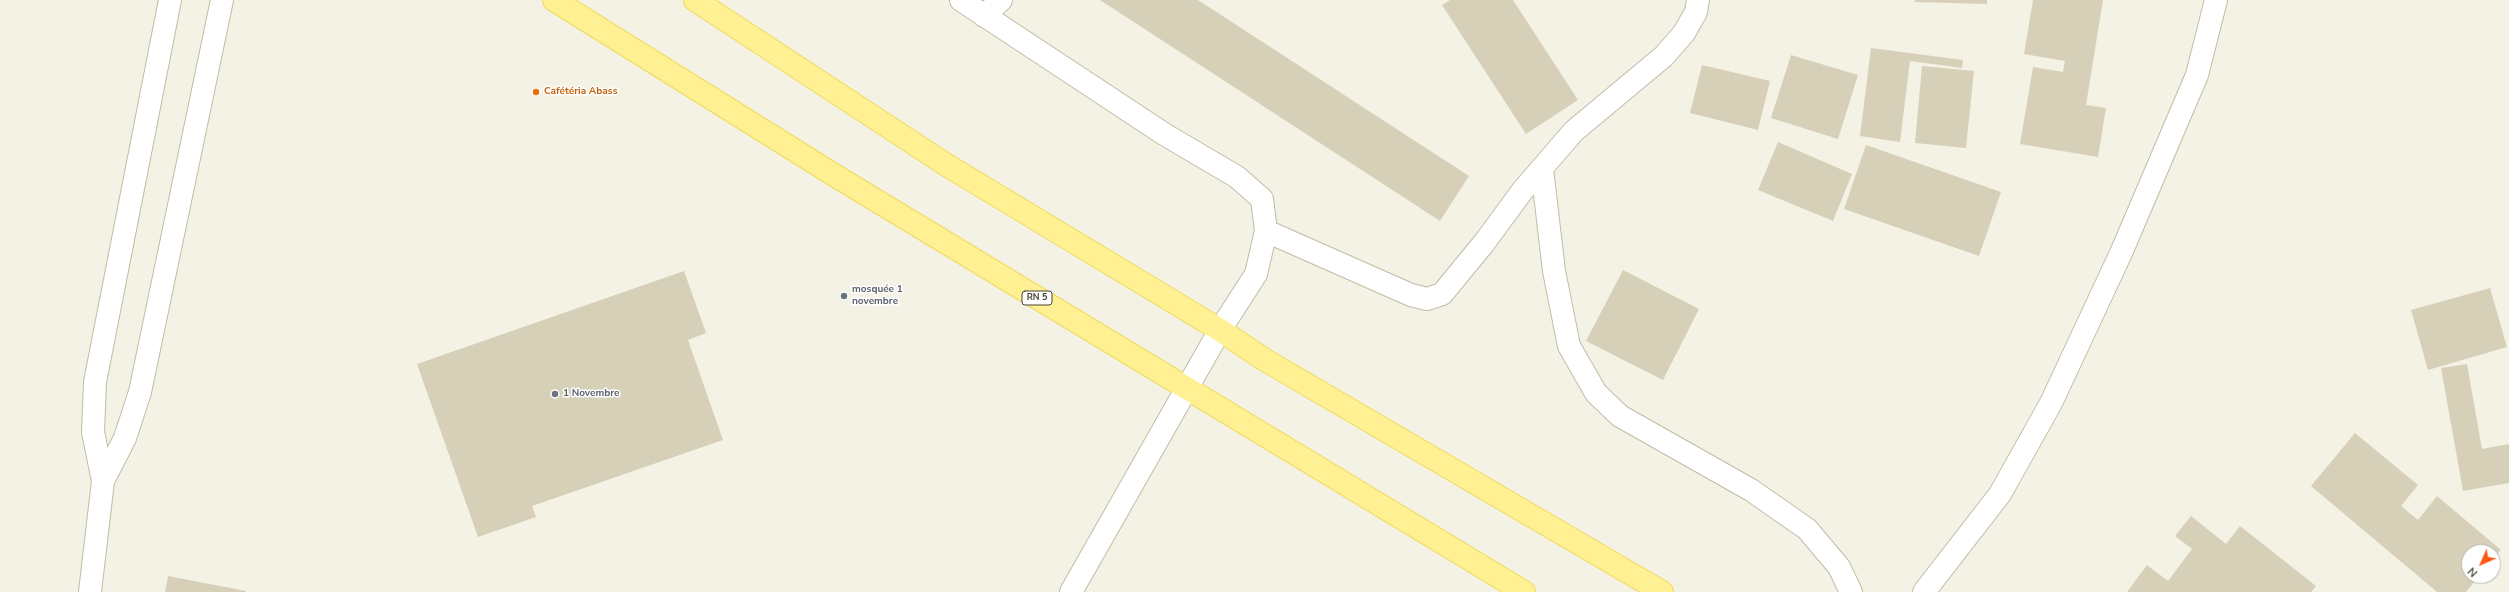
<!DOCTYPE html>
<meta charset="utf-8">
<style>
body{margin:0}
#map{position:relative;width:2509px;height:592px;overflow:hidden;background:#f4f2e5;font-family:"Nunito Sans",sans-serif}
canvas{display:block}
.north{position:absolute;left:2461px;top:544px;width:40px;height:40px;box-sizing:border-box;background:#fff;border:1px solid #b5b4ae;border-radius:50%;rotate:225deg;font-size:11px;font-weight:700;line-height:16px;text-align:center;color:#474334}
.north::after{content:'';display:block;margin:auto;width:14px;height:18px;background:#ff5911;clip-path:polygon(50% 0,100% 100%,50% 72%,0 100%)}
</style>
<div id="map">
<canvas width="2509" height="592"></canvas>
<div class="north">N</div>
</div>
<script>
const ctx = document.querySelector('canvas').getContext('2d');
ctx.lineJoin = 'round';
function fill(path, color) { ctx.fillStyle = color; ctx.fill(path, 'evenodd'); }
const poly = rows => new Path2D(rows.map(r => 'M' + r).join(''));
function stroke(path, color, width, dash) { ctx.strokeStyle = color; ctx.lineWidth = width; ctx.lineCap = dash ? 'butt' : 'round'; ctx.setLineDash(dash || []); ctx.stroke(path); }
function label(font, color, halo, rows, align = 'center') {
  ctx.font = font + ' "Nunito Sans",sans-serif'; ctx.lineWidth = 3; ctx.setLineDash([]); ctx.textBaseline = 'middle'; ctx.strokeStyle = halo; ctx.fillStyle = color; for (const [text, x, y, turn = 0] of rows) {
    ctx.save(); ctx.translate(x, y); ctx.rotate((+turn || 0) * Math.PI / 180); ctx.textAlign = isNaN(turn) ? turn : align; if (halo) ctx.strokeText(text, 0, 0); ctx.fillText(text, 0, 0); ctx.restore();
  }
}
fill(poly([
 [1100,0,1198,0,1469,176,1440,221],
 [1450,0,1513,0,1578,100,1526,134,1442,5],
 [1915,0,1987,0,1987,4,1915,2],
 [2033,0,2103,0,2086,105,2106,108,2098,157,2020,144,2033,67,2063,72,2065,61,2024,54],
 [1871,48,1963,60,1962,68,1910,61,1900,142,1860,136],
 [1791,55,1858,75,1838,139,1771,118],
 [1702,65,1770,81,1758,130,1690,113],
 [1922,66,1974,71,1966,148,1915,143],
 [1778,142,1852,174,1833,221,1758,190],
 [1866,145,2001,192,1979,256,1844,209],
 [1623,270,1699,309,1663,380,1586,341],
 [684,271,706,333,688,340,723,440,532,506,536,517,478,537,417,364],
 [2490,288,2507,347,2428,370,2411,310],
 [2467,364,2482,449,2509,444,2509,483,2463,491,2441,368],
 [2355,433,2418,485,2401,506,2418,520,2437,496,2501,550,2493,559,2493,552,2469,552,2469,576,2479,576,2466,592,2437,592,2311,486],
 [2191,516,2226,544,2240,526,2316,586,2311,592,2127,592,2147,565,2168,581,2192,549,2175,536],
 [168,576,246,591,246,592,165,592]
]), '#d7d0b9');
const street = poly([
 [961,0,1164,134,1237,177,1262,199,1266,231,1256,274,1220,330,1071,592],
 [984,16,1001,0],
 [1542,169,1554,271,1569,346,1596,393,1620,416,1751,490,1807,529,1839,567,1851,592],
 [1266,231,1411,295,1427,299,1442,294,1484,243,1523,190,1574,131,1664,56,1684,33,1696,12,1698,0],
 [103,481,93,432,95,382,170,0],
 [90,592,103,481,125,438,140,392,222,0],
 [1924,592,2000,494,2051,403,2121,253,2197,75,2216,0]
]);
const primary = poly([
 [554,0,839,178,1524,592],
 [695,0,945,164,1220,330,1265,360,1662,592]
]);
stroke(street, '#c0bca7', 24);
stroke(primary, '#efd958', 24);
stroke(street, '#fff', 22);
stroke(primary, '#fff193', 22);
for (const [x, y, r, color] of [
 [536,92,4,"#e8710a"],
 [844,296,4,"#6b7280"],
 [555,394,4,"#6b7280"]
]) { const dot = new Path2D(); dot.arc(x, y, r, 0, 2 * Math.PI); ctx.fillStyle = color; ctx.fill(dot); stroke(dot, '#fff', 1.5); }
for (const [x, y, w] of [
 [1037,298,30]
]) { const box = new Path2D(); box.roundRect(x - w / 2, y - 7, w, 14, 3); ctx.fillStyle = '#fff'; ctx.fill(box); stroke(box, '#474334', 1); }
label('bold 9px', '#474334', null, [
 ["RN 5",1037,298]
]);
label('bold 10px', '#c56008', '#fff', [
 ["Cafétéria Abass",544,92]
], 'left');
label('bold 10px', '#5b616d', '#fff', [
 ["mosquée 1",852,290],
 ["novembre",852,302],
 ["1 Novembre",563,394]
], 'left');
</script>
